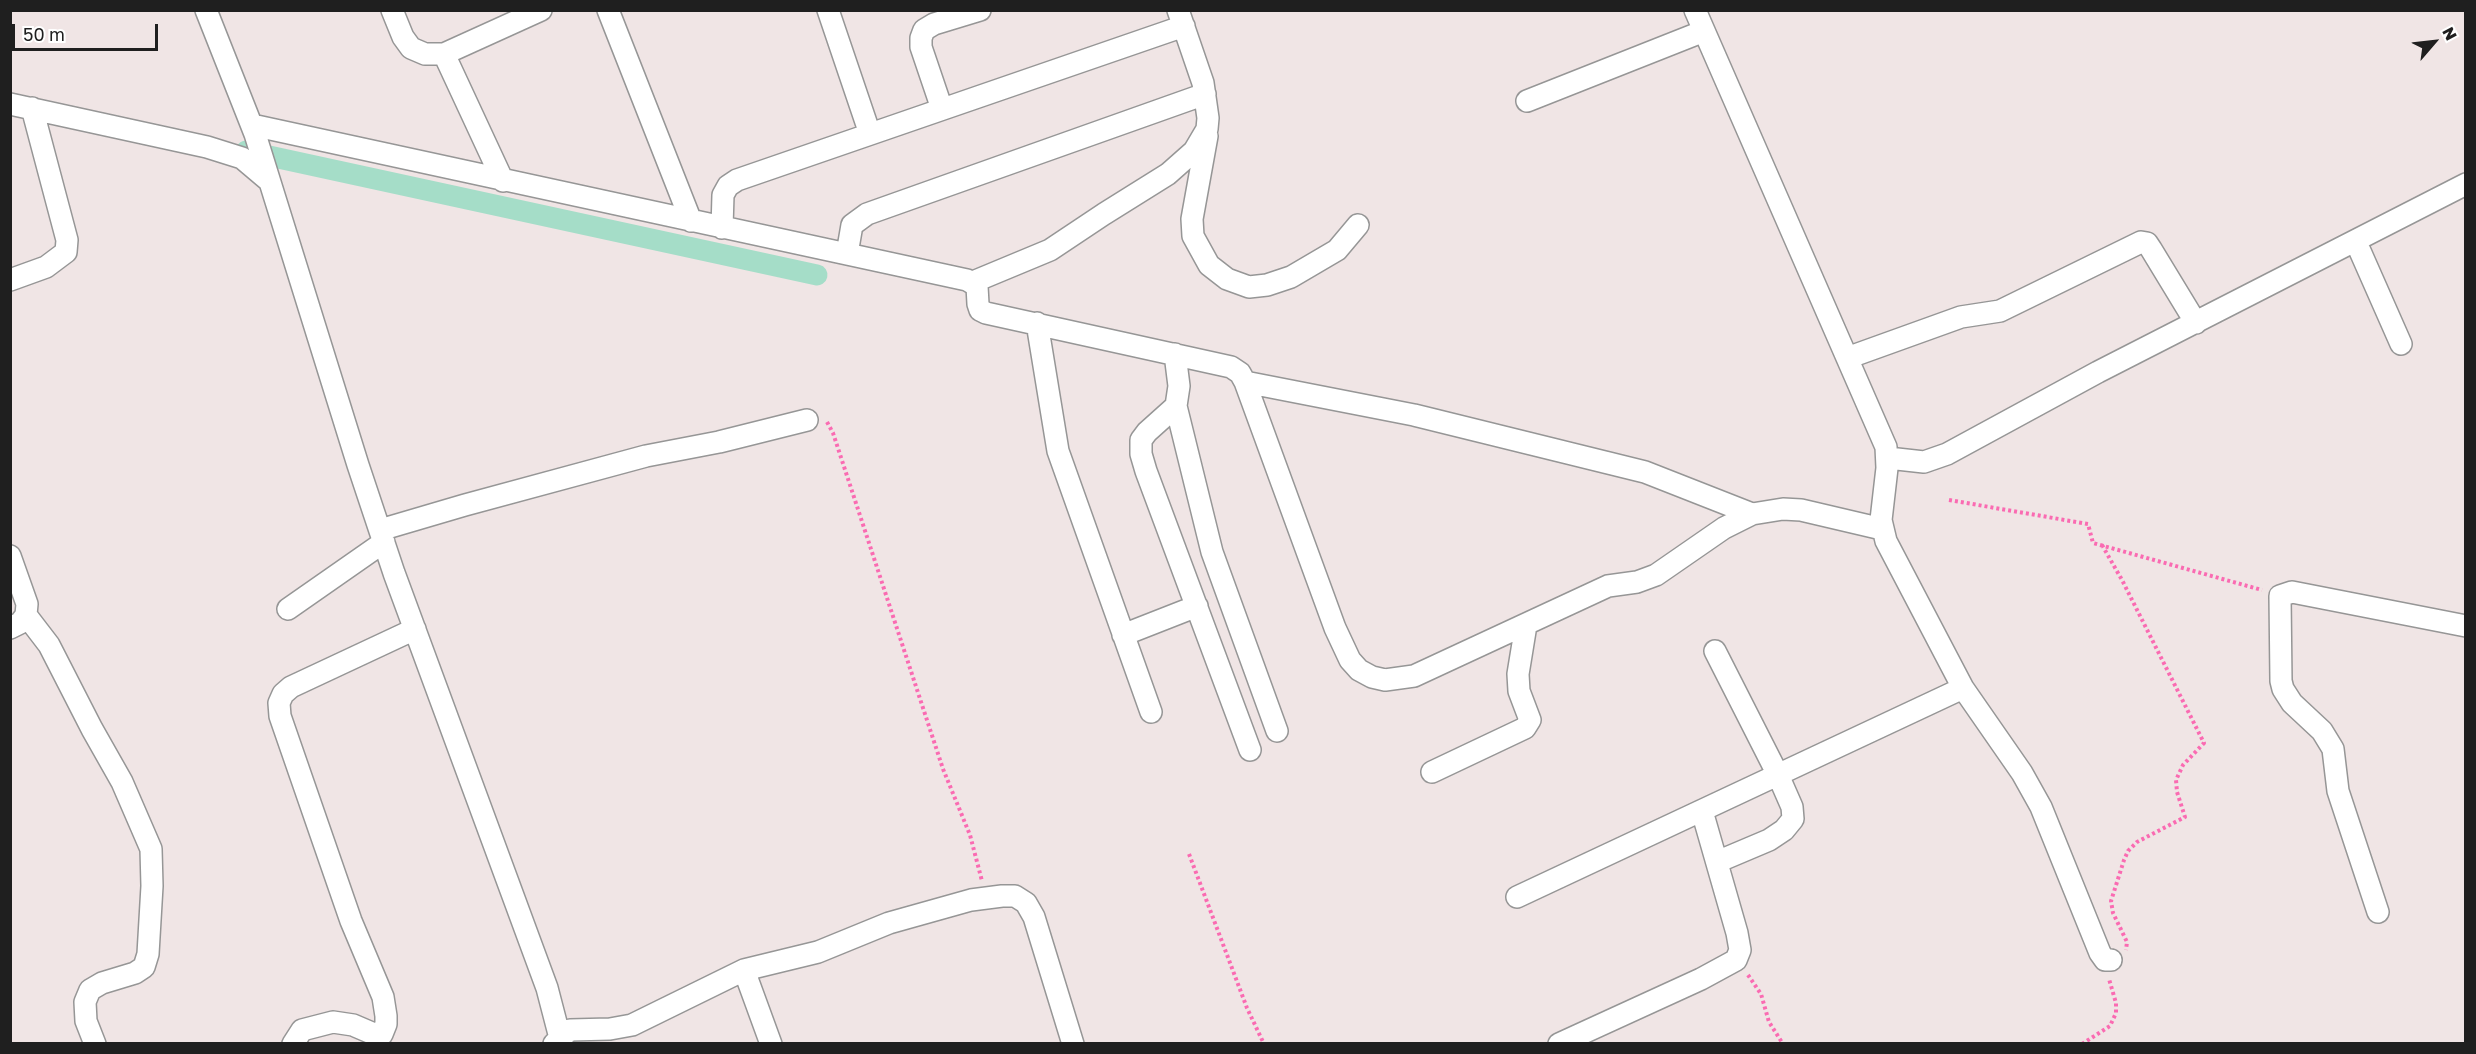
<!DOCTYPE html>
<style>
body{margin:0}
#map{position:relative;width:2476px;height:1054px;overflow:hidden;background:#f0e5e5;font-family:"Golos Text",sans-serif}
canvas{display:block}
.frame{position:absolute;inset:0;border:12px solid #1f1f1f;pointer-events:none}
.north{position:absolute;left:2404px;top:12px;width:60px;height:60px;-webkit-text-stroke:4px #fff;paint-order:stroke;rotate:62deg;font-size:16px;font-weight:700;line-height:24px;text-align:center;color:#1f1f1f}
.north::after{content:'';display:block;margin:auto;width:21px;height:27px;background:#1f1f1f;clip-path:polygon(50% 0,100% 100%,50% 72%,0 100%)}
.scale{position:absolute;left:12px;top:24px;width:146px;height:27px;box-sizing:border-box;border:3px solid #1f1f1f;border-top:0;padding-left:8px;font-size:18px;line-height:21px;white-space:nowrap;color:#1f1f1f;-webkit-text-stroke:4px #fff;paint-order:stroke}
</style>
<div id="map">
<canvas width="2476" height="1054"></canvas>
<div class="frame"></div>
<div class="north">N</div>
<div class="scale">50 m</div>
</div>
<script>
const ctx = document.querySelector('canvas').getContext('2d');
ctx.lineJoin = 'round';
const poly = rows => new Path2D(rows.map(r => 'M' + r).join(''));
function stroke(path, color, width, dash) { ctx.strokeStyle = color; ctx.lineWidth = width; ctx.lineCap = dash ? 'butt' : 'round'; ctx.setLineDash(dash || []); ctx.stroke(path); }
stroke(poly([
 [246,151,817,275]
]), '#a5ddc8', 21);
const minor = poly([
 [206,10,255,134,358,465,394,573,547,988,560,1038,554,1044],
 [392,10,403,37,411,48,425,54,444,54,541,10],
 [608,10,691,221],
 [828,10,870,134],
 [1695,10,1886,447,1887,468,1881,520,1886,541,1963,688,2022,773,2041,807,2100,953,2105,960,2111,960],
 [444,54,503,181],
 [1527,101,1704,31],
 [10,104,207,147,242,158,268,180],
 [942,109,921,47,921,38,924,30,934,24,980,10],
 [252,125,967,280,977,286,978,304,980,310,986,313,1231,367,1240,373,1245,382,1335,628,1350,660,1359,670,1372,677,1385,680,1414,676,1608,586,1637,582,1656,575,1724,528,1752,514,1783,509,1801,510,1882,529],
 [1207,136,1192,219,1193,236,1209,265,1227,279,1249,287,1267,285,1291,277,1337,250,1358,225],
 [722,228,723,195,728,186,737,180,1184,26],
 [2356,242,2401,344],
 [847,254,852,225,867,214,1205,94],
 [10,280,46,267,66,252,67,240,32,108],
 [973,282,1050,250,1104,214,1168,174,1194,151,1207,129,1208,118,1203,83,1178,10],
 [1037,323,1058,451,1151,712],
 [1175,354,1179,386,1176,406,1147,432,1141,440,1141,454,1146,471,1250,750],
 [1847,358,1961,317,2000,311,2141,242,2147,243,2151,249,2196,323],
 [1245,382,1414,415,1645,472,1752,514],
 [1176,406,1212,552,1277,731],
 [1888,458,1924,462,1947,454,2098,372,2466,184],
 [380,530,465,505,646,456,719,442,807,420],
 [10,556,27,604,26,615,20,623,10,628],
 [288,609,384,542],
 [26,615,49,645,92,729,122,782,151,849,152,886,148,954,144,967,135,973,102,983,90,990,85,1002,86,1021,95,1044],
 [1123,635,1197,606],
 [1715,651,1778,775,1792,807,1793,819,1784,830,1769,840,1717,862],
 [1432,772,1525,728,1530,720,1519,691,1518,674,1526,625],
 [1517,897,1963,688],
 [2378,912,2338,791,2333,749,2322,731,2292,703,2283,689,2281,681,2280,596,2292,592,2466,626],
 [744,970,771,1044],
 [560,1038,570,1030,610,1029,632,1025,744,970,818,952,889,923,971,900,1002,896,1015,896,1026,903,1034,917,1073,1044],
 [293,1044,302,1030,333,1022,353,1025,374,1034,382,1034,386,1024,386,1016,383,997,351,921,280,716,279,703,283,694,291,687,415,629],
 [1559,1044,1701,979,1736,960,1740,950,1737,933,1702,811]
]);
stroke(minor, '#969696', 24);
stroke(poly([
 [827,422,833,433,943,769,970,835,982,881],
 [1949,500,2088,524,2093,543,2262,590],
 [2102,545,2122,580,2204,743,2183,765,2176,780,2177,792,2185,817,2137,842,2128,851,2124,860,2111,901,2113,913,2127,942,2126,950],
 [1189,854,1247,1008,1264,1044],
 [1748,975,1761,994,1769,1022,1783,1044],
 [2082,1044,2110,1026,2116,1013,2116,1003,2109,979]
]), '#fa6bb2', 4, [3, 3]);
stroke(minor, '#fff', 21);
</script>
